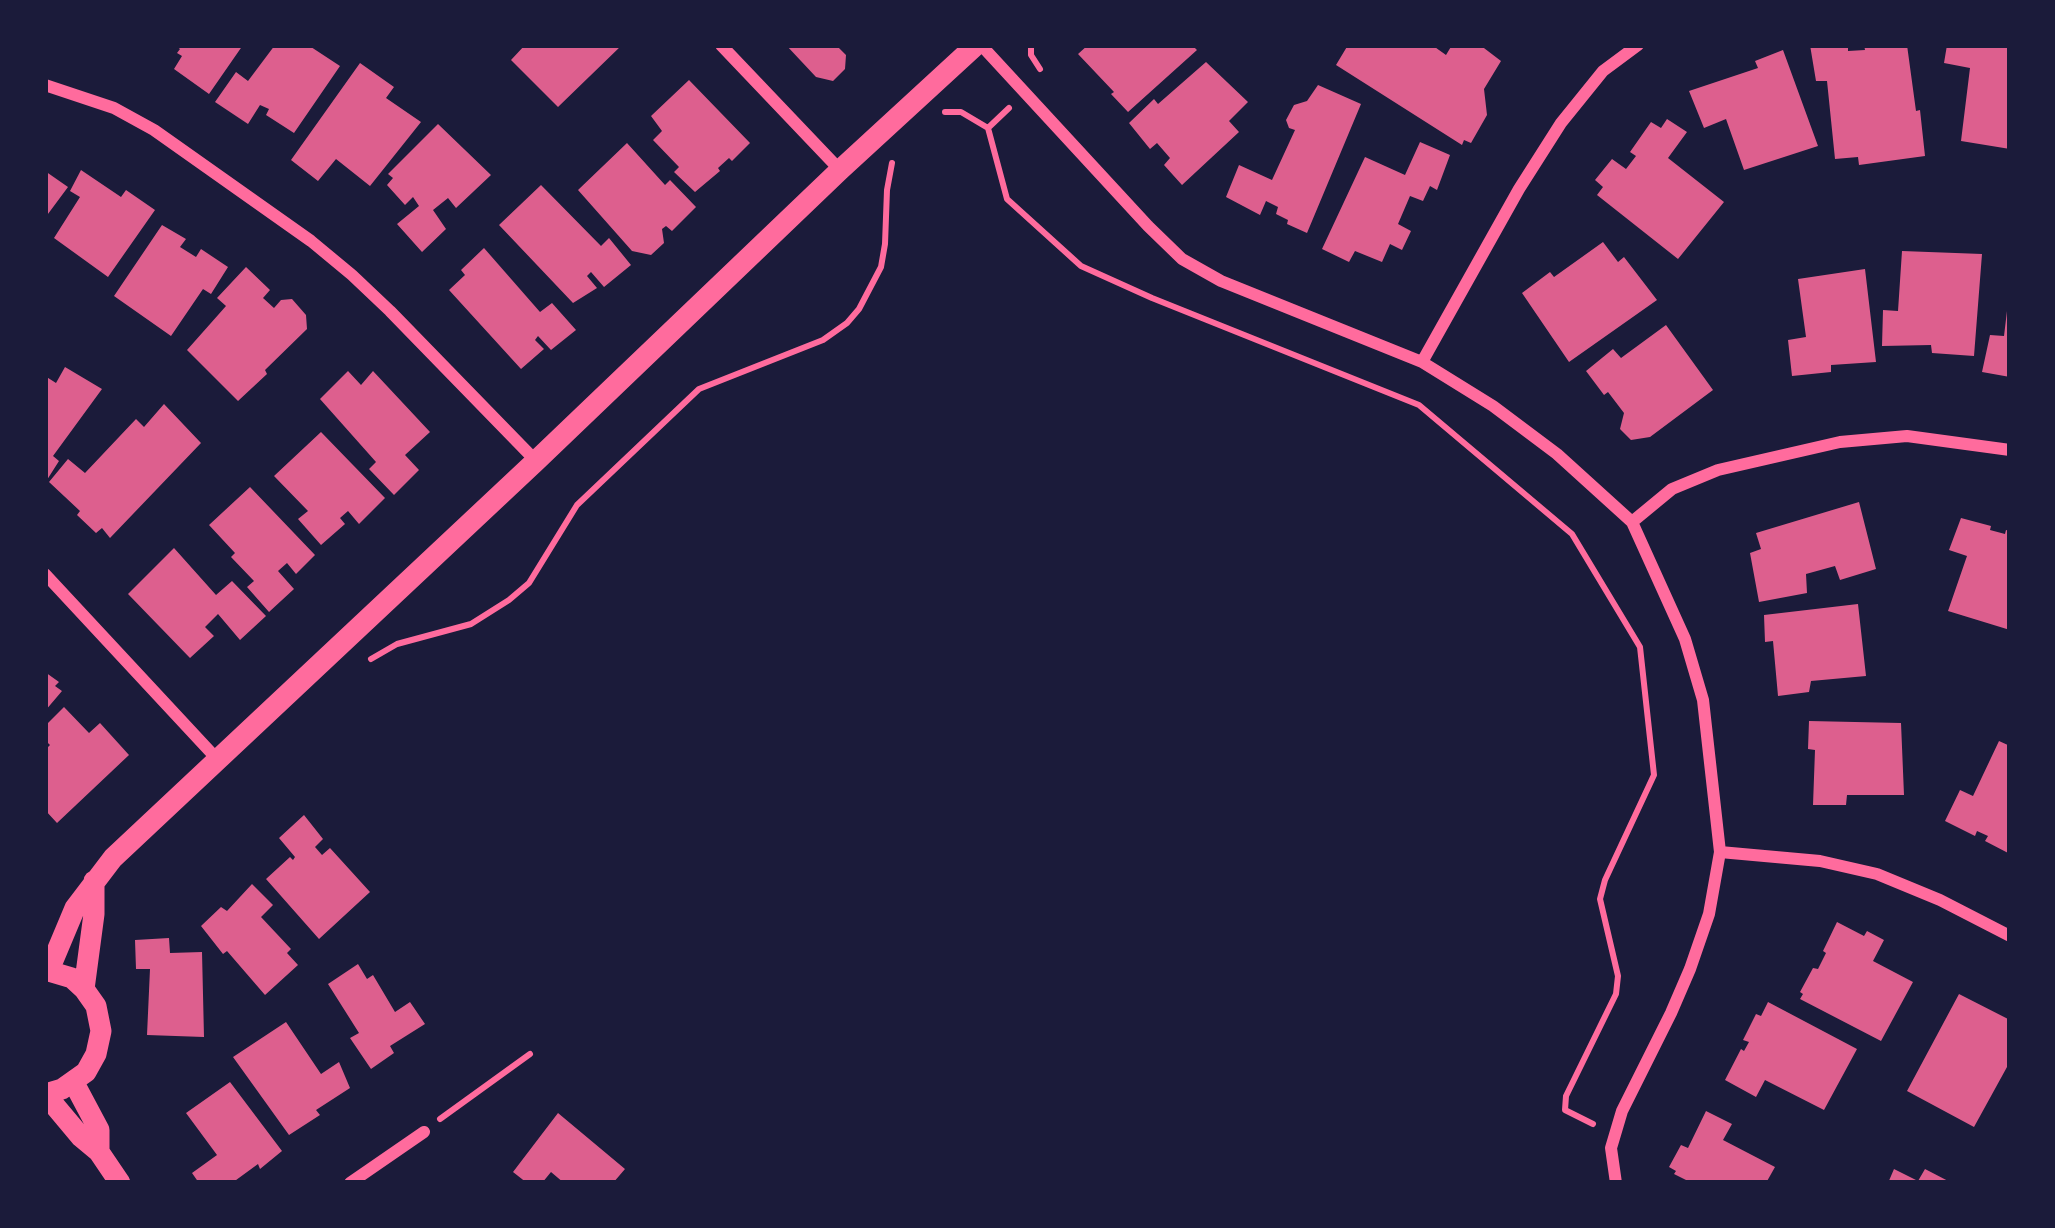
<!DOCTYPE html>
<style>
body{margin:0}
#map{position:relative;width:2055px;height:1228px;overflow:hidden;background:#1b1b3a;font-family:"Source Serif 4",serif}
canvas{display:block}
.frame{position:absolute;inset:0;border:48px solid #1b1b3a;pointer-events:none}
</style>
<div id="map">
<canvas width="2055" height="1228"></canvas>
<div class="frame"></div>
</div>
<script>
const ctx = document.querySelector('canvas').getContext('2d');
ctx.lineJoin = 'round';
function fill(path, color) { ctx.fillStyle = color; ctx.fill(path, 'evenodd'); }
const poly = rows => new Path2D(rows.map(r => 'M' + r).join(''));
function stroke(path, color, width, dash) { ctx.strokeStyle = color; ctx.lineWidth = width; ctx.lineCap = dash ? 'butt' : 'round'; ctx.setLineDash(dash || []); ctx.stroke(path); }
fill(poly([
 [175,45,243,45,209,94,174,69,182,56,177,53,180,49],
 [275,45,308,45,340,66,294,133,266,115,269,109,260,105,248,124,215,102,236,72,248,81],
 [525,45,622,45,558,107,511,60],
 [786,45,836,45,846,55,845,69,833,81,816,77],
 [1088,45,1192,45,1197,50,1128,112,1111,94,1114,92,1078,54],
 [1348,45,1432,45,1446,55,1452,45,1480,45,1501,61,1484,89,1487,115,1471,143,1464,140,1462,145,1336,65],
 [1810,45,1848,45,1848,51,1865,50,1864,45,1907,45,1916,111,1920,110,1925,156,1859,165,1858,157,1835,159,1827,81,1816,81],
 [1947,45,2010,45,2010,149,1961,141,1970,68,1944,63],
 [1783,50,1818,146,1744,170,1726,119,1704,128,1689,91,1758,68,1755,61],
 [1206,62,1248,102,1229,121,1239,132,1182,185,1164,165,1170,158,1157,143,1150,149,1129,123,1154,99,1158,104],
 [360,63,394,87,386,98,421,122,370,186,336,159,318,181,291,160],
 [689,80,750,143,732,161,729,158,718,168,720,171,695,192,674,172,679,167,653,140,662,131,651,116],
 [1318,85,1361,104,1307,233,1287,224,1288,220,1276,214,1278,207,1266,201,1260,215,1226,197,1239,165,1272,180,1295,130,1289,128,1286,120,1294,105,1307,101],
 [1667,119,1687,132,1668,158,1724,202,1678,259,1597,195,1603,187,1595,180,1612,159,1626,169,1636,156,1630,152,1651,122,1661,128],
 [438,124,491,175,456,208,448,198,433,210,446,229,422,252,397,224,419,206,413,197,405,205,387,185,393,178,388,174],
 [1420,142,1450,155,1437,190,1430,186,1423,201,1410,196,1398,224,1411,231,1402,250,1390,244,1382,262,1355,251,1349,262,1322,249,1365,157,1405,175],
 [627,143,665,185,670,180,696,207,672,231,666,226,662,229,664,243,651,255,632,251,578,190],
 [81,170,121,197,126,190,155,210,108,277,54,238,80,197,70,191],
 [45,171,68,187,45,218],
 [541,185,601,246,609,238,631,265,604,287,591,272,587,276,597,288,573,303,499,225],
 [162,225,186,239,180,247,196,257,201,249,228,267,211,294,203,289,171,336,114,296],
 [1603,242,1618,262,1624,257,1657,300,1569,362,1522,293,1550,272,1554,277],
 [484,248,540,312,552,303,576,330,551,350,538,336,535,340,544,349,521,369,449,290,465,275,461,270],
 [1902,251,1982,254,1974,356,1932,353,1931,345,1882,346,1883,310,1898,311],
 [246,267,270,290,263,298,274,308,281,300,292,299,306,315,307,329,265,370,267,374,238,401,187,350,226,306,217,298],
 [1865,269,1876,362,1831,365,1831,372,1792,376,1788,340,1806,337,1798,279],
 [2007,311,2010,312,2010,377,1982,372,1990,335,2004,336],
 [1666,325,1713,390,1650,437,1631,440,1620,429,1624,413,1608,392,1604,395,1586,371,1613,349,1621,358],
 [65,367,102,389,53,456,59,461,45,483,45,376,56,383],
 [348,371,361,385,373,371,430,432,405,455,419,470,394,495,369,469,376,462,320,399],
 [164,404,201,443,110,538,102,528,96,533,77,515,80,511,49,482,68,459,85,473,136,419,144,427],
 [321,432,385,498,359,524,348,511,340,518,345,524,321,545,298,519,308,511,274,476],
 [250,487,315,555,296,574,287,563,278,571,294,589,269,612,247,587,254,581,231,557,235,553,209,525],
 [1859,502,1876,569,1840,580,1835,566,1806,574,1807,593,1759,602,1750,553,1761,549,1756,533],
 [1961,518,1991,526,1990,530,2005,534,2006,530,2010,531,2010,630,1948,611,1967,556,1949,550],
 [174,548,216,595,232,581,266,616,240,640,218,614,205,627,214,636,190,658,128,594],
 [1858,604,1866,676,1811,681,1809,692,1778,696,1773,641,1765,642,1764,615],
 [45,672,59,682,55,686,62,691,45,711],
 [64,707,89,733,100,723,129,755,57,823,45,810,45,750,50,745,45,740,45,726],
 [1809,721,1901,723,1904,795,1847,795,1846,805,1813,805,1815,750,1808,749],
 [1999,741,2010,746,2010,854,1985,841,1988,836,1977,831,1975,836,1945,821,1960,790,1973,796],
 [304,815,323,839,315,847,322,855,330,848,370,892,319,939,266,879,290,857,293,860,295,857,279,838],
 [252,884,273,905,261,917,291,949,287,953,298,965,265,995,227,951,223,954,201,926,221,907,227,911],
 [1837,922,1864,936,1867,931,1884,940,1873,961,1913,982,1881,1041,1800,999,1803,994,1800,992,1813,968,1818,969,1826,953,1823,951],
 [169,938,170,953,202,952,204,1037,147,1035,150,969,136,969,135,940],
 [358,964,367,979,373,975,395,1012,410,1002,425,1024,390,1046,394,1053,371,1069,350,1038,359,1033,328,984],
 [1959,994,2010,1020,2010,1069,2007,1067,1974,1127,1907,1091],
 [1768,1002,1857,1049,1824,1110,1765,1080,1756,1097,1725,1080,1741,1049,1744,1051,1749,1042,1743,1040,1756,1014,1761,1016],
 [286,1022,321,1074,339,1062,350,1088,316,1110,320,1115,289,1135,233,1057],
 [230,1082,282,1151,260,1169,258,1164,232,1183,199,1183,192,1173,217,1155,186,1113],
 [1706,1111,1732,1124,1723,1140,1775,1167,1766,1183,1692,1183,1674,1174,1676,1171,1669,1167,1681,1145,1688,1148],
 [558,1113,625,1169,613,1183,564,1183,551,1172,542,1183,527,1183,513,1172],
 [1894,1169,1918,1181,1925,1169,1952,1183,1888,1183]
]), '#dd5f8e');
stroke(poly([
 [1031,45,1031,55,1040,69],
 [945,112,961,112,988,128,1007,199,1081,266,1152,298,1419,405,1572,534,1640,647,1654,775,1605,880,1600,899,1618,976,1616,994,1566,1096,1565,1110,1593,1124],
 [988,128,1009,108],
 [371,659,397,644,471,624,509,600,529,583,577,505,699,389,823,340,847,323,859,309,881,267,885,244,887,190,892,163],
 [440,1119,530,1054]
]), '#ff6b9d', 6);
stroke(poly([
 [721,45,840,170],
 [981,45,1148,226,1182,259,1221,281,1422,362,1493,406,1557,454,1632,522,1685,639,1703,700,1720,852,1709,914,1690,969,1671,1013,1622,1111,1611,1148,1616,1183],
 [45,85,114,108,154,130,311,241,352,275,390,311,536,461],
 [1422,362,1519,189,1561,123,1603,71,1638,45],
 [1632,522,1672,489,1718,470,1840,442,1907,436,2010,450],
 [45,574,217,759],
 [1720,852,1820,861,1877,874,1940,900,2010,936],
 [350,1183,424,1132]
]), '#ff6b9d', 12);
stroke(poly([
 [45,970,72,978,84,989,96,1006,101,1031,96,1054,86,1072,62,1089,45,1094],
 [49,970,75,908,113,858,536,461,840,170,976,45],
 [84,989,94,914,94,881],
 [74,1083,99,1130,99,1152],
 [45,1094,81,1137,99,1152,120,1183]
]), '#ff6b9d', 21);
</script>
